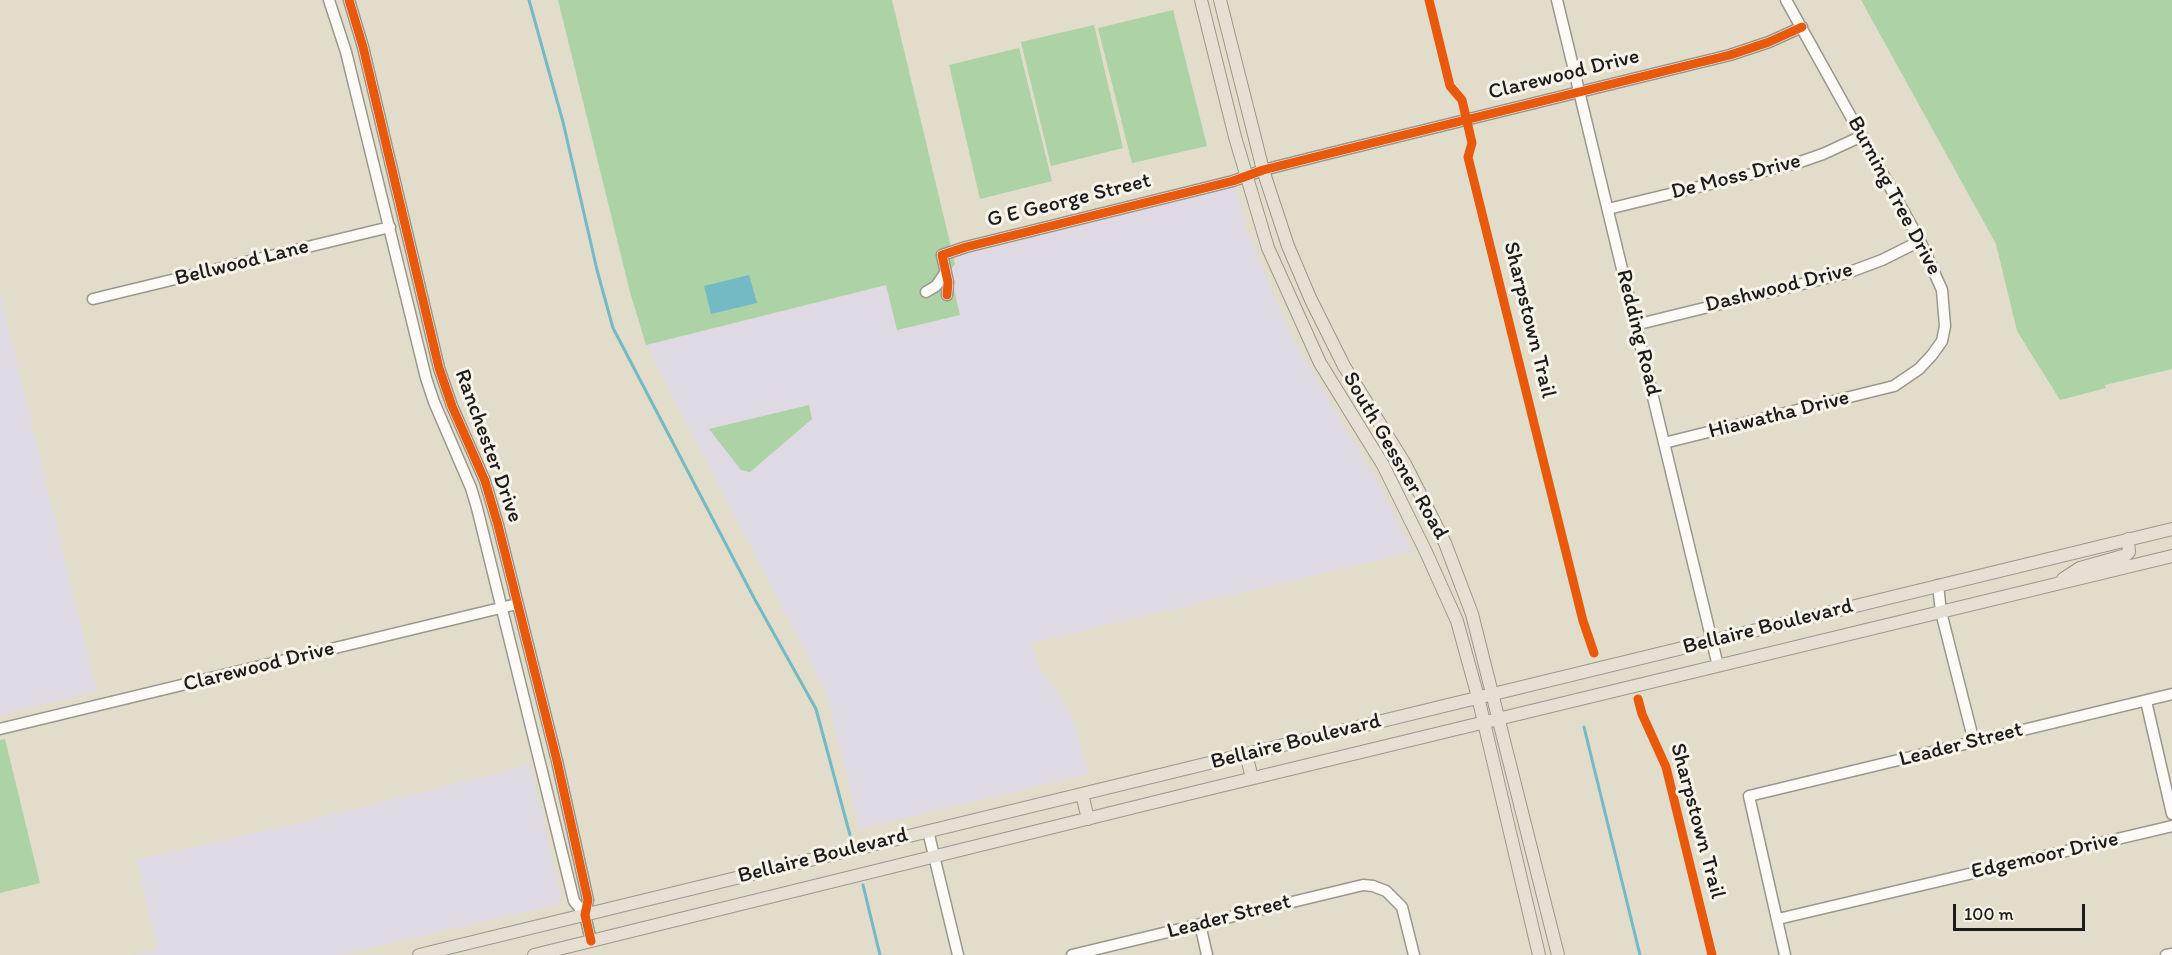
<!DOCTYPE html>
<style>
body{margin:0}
#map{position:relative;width:2172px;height:955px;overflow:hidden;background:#e2dccb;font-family:Itim,sans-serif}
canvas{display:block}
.scale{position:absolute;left:1953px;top:904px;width:132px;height:27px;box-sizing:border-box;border:3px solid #1c1c1c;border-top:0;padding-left:8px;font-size:18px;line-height:21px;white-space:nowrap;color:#1c1c1c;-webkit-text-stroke:4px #f7f3e8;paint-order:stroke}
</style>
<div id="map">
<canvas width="2172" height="955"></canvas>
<div class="scale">100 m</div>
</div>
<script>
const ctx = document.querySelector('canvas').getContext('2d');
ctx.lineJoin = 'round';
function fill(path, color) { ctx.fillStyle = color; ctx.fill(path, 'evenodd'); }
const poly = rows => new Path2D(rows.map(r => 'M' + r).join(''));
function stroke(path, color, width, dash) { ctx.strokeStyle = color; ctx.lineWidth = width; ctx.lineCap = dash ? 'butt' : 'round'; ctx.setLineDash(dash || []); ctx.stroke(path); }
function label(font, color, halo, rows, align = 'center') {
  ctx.font = font + ' Itim,sans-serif'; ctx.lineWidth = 6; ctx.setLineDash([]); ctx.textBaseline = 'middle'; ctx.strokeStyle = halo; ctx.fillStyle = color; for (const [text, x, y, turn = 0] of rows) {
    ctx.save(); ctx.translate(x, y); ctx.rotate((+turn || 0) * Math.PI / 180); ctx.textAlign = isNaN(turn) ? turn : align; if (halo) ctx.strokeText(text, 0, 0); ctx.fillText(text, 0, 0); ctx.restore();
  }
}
fill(poly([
 [1233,176,1247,231,1292,338,1383,491,1412,552,1031,643,1039,667,1065,704,1077,732,1088,774,860,829,826,692,646,345,886,285,897,330,960,315,951,276,951,269,955,264,950,245,1092,215],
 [0,293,97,691,0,715],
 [530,765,561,895,560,904,338,955,133,955,158,949,137,860,281,827]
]), '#ded9e3');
fill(poly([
 [558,0,892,0,955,264,951,269,951,276,960,315,897,330,886,285,646,345,630,292],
 [1861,0,2172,0,2172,369,2105,385,2106,388,2060,400,2017,331,1996,244],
 [1173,10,1207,146,1132,163,1098,28],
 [1094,25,1123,148,1051,166,1021,42],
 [1019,48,1052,181,980,199,949,65],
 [809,405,812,419,750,472,741,470,709,429],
 [5,739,40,883,0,893,0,740]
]), '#acd2a6');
fill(poly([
 [749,275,757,303,711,314,704,286]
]), '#73bac5');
stroke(poly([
 [529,0,563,122,597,270,613,328,754,598,816,709,850,835],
 [1584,727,1640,955],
 [863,885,880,955]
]), '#73bac5', 3);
const minor = poly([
 [329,0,346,52,426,378,434,402,471,488,477,508,574,901,585,915],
 [349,0,363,47,439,368,452,406,485,481,498,525,557,761,588,900,585,915,591,941],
 [1557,0,1718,666],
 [1608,209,1797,163,1823,154,1862,136],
 [926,292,936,286,945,273],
 [947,295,948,282,942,255,966,247,1233,181,1263,170,1335,152,1730,55,1769,42,1802,27],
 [93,299,390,227],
 [1635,325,1847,273,1882,260,1920,241],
 [1664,443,1894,386,1919,369,1932,355,1942,341,1945,326,1942,290,1920,241,1786,0],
 [1938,585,1941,612,1974,742],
 [2146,701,2172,814],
 [0,729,517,604],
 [928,831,958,955],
 [1778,919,2172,826],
 [1200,924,1207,955],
 [1072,955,1363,885,1373,886,1386,891,1402,907,1414,955],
 [1785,955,1749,796,2172,694],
 [2166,955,2172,954]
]);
const major = poly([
 [1201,0,1235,137,1268,248,1320,363,1383,465,1426,552,1457,621,1478,697,1539,955],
 [1220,0,1263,170,1288,246,1311,300,1344,366,1405,464,1445,543,1472,614,1558,955],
 [2063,579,2080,568,2126,555,2129,552,2128,539],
 [1246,754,1252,778],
 [1082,794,1088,819],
 [419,955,2172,529],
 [534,955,1200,791,2172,556]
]);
stroke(minor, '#9a978d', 13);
stroke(major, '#9a978d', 14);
stroke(minor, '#fbfaf7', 10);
stroke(major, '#e6e0d4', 12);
stroke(poly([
 [349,0,363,47,439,368,452,406,485,481,498,525,557,761,588,900,585,915,591,941],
 [1429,0,1450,86,1462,100,1472,143,1468,157,1583,621,1594,653],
 [947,295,948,282,942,255,966,247,1233,181,1263,170,1335,152,1730,55,1769,42,1802,27],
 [1638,699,1642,714,1666,767,1712,955]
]), '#e8590c', 9);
label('22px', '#1c1c1c', '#f7f3e8', [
 ["Clarewood Drive",1564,75,-14],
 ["De Moss Drive",1736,177,-14],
 ["Burning Tree Drive",1894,196,62],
 ["G E George Street",1069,201,-14],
 ["Bellwood Lane",242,263,-14],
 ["Dashwood Drive",1779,288,-14],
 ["Sharpstown Trail",1529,320,76],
 ["Redding Road",1638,333,76],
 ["Hiawatha Drive",1779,415,-14],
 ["Ranchester Drive",488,446,70],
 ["South Gessner Road",1395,456,60],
 ["Bellaire Boulevard",1768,627,-14],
 ["Clarewood Drive",259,667,-14],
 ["Bellaire Boulevard",1296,742,-14],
 ["Leader Street",1961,745,-14],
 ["Sharpstown Trail",1697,821,75],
 ["Bellaire Boulevard",823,856,-14],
 ["Edgemoor Drive",2045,856,-13],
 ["Leader Street",1229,917,-14]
]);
</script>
